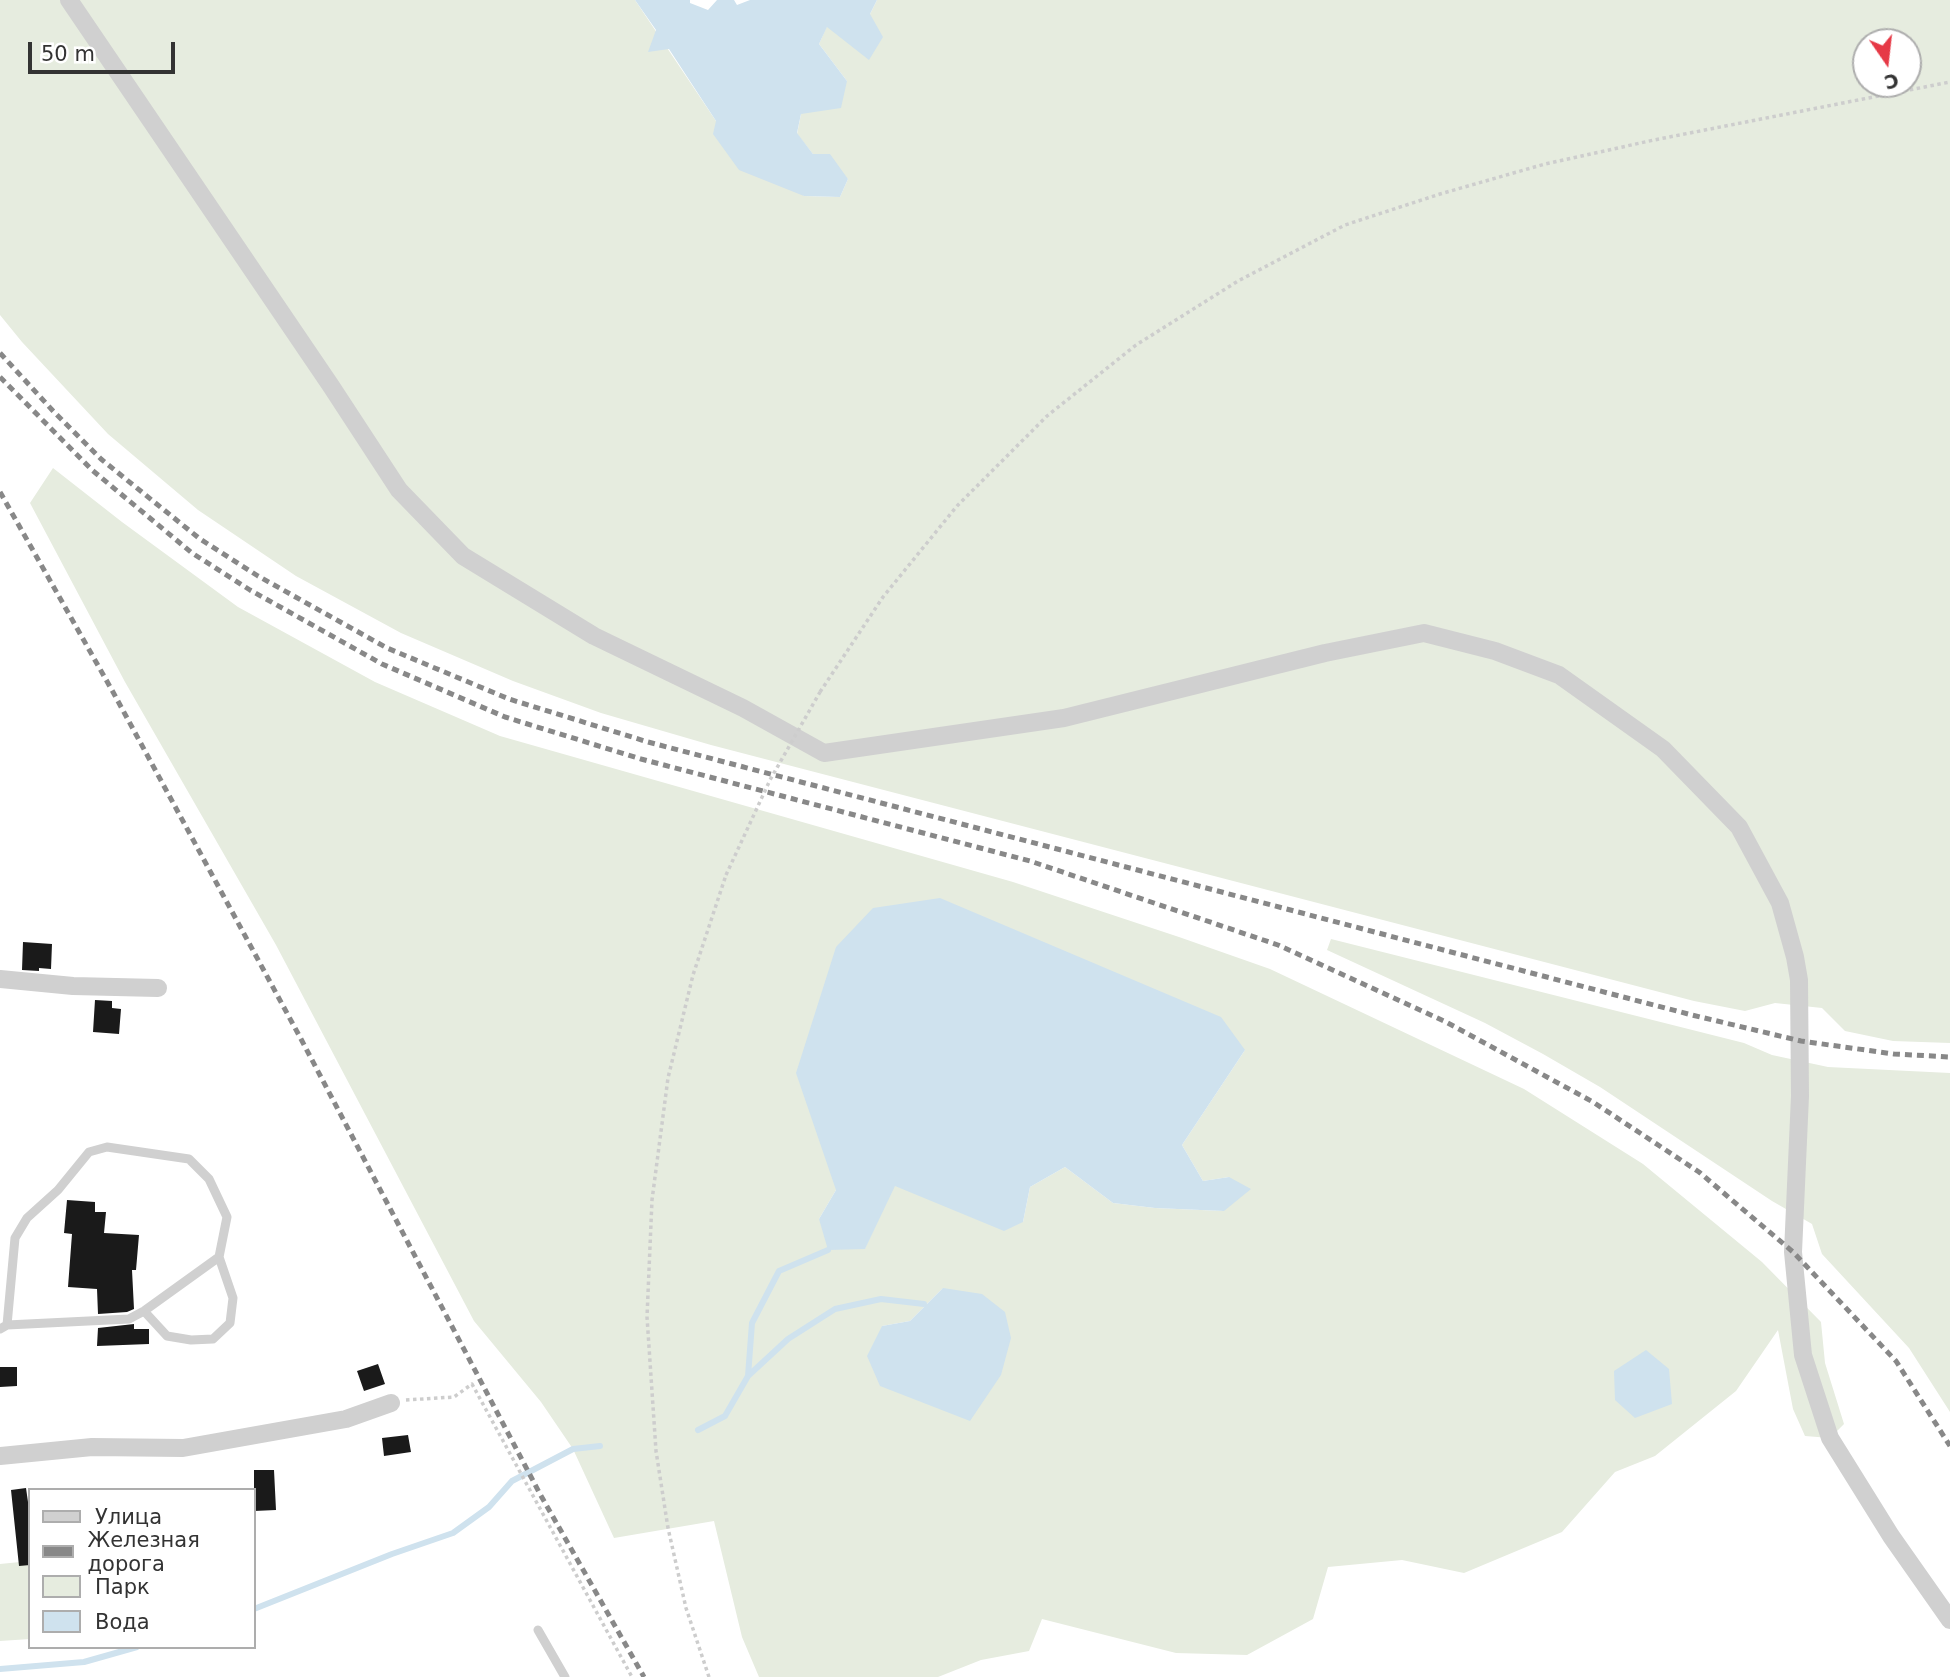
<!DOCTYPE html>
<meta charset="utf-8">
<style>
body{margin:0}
#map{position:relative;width:1950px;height:1677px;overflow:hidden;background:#fff;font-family:"DejaVu Sans",sans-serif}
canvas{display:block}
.legend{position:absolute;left:28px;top:1488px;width:228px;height:161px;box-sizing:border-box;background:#fff;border:2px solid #adadad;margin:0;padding:9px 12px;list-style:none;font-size:21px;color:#333}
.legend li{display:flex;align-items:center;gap:14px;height:35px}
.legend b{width:35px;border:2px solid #adadad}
.north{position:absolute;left:1852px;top:28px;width:70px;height:70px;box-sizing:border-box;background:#fff;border:2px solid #adadad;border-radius:50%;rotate:166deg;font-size:19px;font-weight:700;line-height:28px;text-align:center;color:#333}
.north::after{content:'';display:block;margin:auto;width:24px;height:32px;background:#e63946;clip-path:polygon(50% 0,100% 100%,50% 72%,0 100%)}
.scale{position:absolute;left:28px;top:42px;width:147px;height:32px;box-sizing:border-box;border:4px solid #333;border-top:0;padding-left:9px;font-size:21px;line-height:24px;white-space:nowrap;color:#333;-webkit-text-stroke:5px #fff;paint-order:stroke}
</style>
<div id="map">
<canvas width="1950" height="1677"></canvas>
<ul class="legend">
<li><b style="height:9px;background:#d0d0d0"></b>Улица</li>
<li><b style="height:9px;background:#888"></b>Железная дорога</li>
<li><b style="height:19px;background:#e6ecdf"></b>Парк</li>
<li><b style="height:19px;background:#cfe2ee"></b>Вода</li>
</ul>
<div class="north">С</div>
<div class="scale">50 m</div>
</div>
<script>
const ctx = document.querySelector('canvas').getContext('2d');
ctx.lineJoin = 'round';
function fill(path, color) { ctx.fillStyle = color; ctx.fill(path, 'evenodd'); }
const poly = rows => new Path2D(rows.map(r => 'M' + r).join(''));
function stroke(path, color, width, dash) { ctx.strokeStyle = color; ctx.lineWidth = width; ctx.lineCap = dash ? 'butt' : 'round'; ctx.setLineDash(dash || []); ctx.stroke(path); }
fill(poly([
 [0,0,635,0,716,121,804,196,840,197,848,179,813,154,797,134,801,114,847,81,819,44,827,26,870,14,877,0,1950,0,1950,1043,1893,1041,1845,1031,1822,1008,1775,1003,1745,1011,1694,1001,711,745,601,713,513,681,401,633,296,576,198,510,108,434,22,342,0,315],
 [1866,42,1908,42,1908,84,1866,84],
 [53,468,122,522,238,607,375,682,500,736,1013,882,1179,937,1270,969,1524,1089,1643,1164,1762,1262,1821,1322,1825,1363,1844,1424,1830,1438,1805,1436,1793,1409,1778,1330,1736,1391,1655,1456,1615,1472,1562,1532,1464,1573,1402,1560,1328,1567,1313,1619,1247,1655,1176,1653,1042,1619,1029,1651,981,1660,938,1677,759,1677,742,1637,714,1521,614,1538,573,1449,541,1402,474,1321,276,945,125,682,30,503],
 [1245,1050,1182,1145,1203,1181,1229,1177,1224,1211,1155,1208,1113,1203,1065,1167,1030,1187,1023,1222,894,1185,865,1248,819,1219,836,1190],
 [943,1288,880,1386,882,1326,910,1321],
 [1331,939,1744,1043,1772,1055,1828,1067,1950,1073,1950,1412,1909,1348,1822,1254,1812,1224,1772,1201,1600,1087,1543,1054,1485,1023,1327,950],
 [30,1561,30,1639,0,1641,0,1564]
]), '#e6ecdf');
fill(poly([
 [635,0,690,0,690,3,708,10,717,0,734,0,737,5,750,0,877,0,870,14,883,37,869,60,827,27,819,44,847,81,841,108,801,114,797,133,813,154,830,154,848,179,840,197,804,196,739,170,713,134,716,121,669,49,648,52,656,30],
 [940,898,1221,1017,1245,1050,1182,1145,1203,1181,1229,1177,1251,1189,1224,1211,1155,1208,1113,1203,1065,1167,1030,1187,1023,1222,1004,1231,895,1186,865,1249,828,1250,819,1219,836,1190,796,1073,836,947,873,908],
 [943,1288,982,1294,1005,1312,1011,1338,1001,1375,970,1421,880,1386,867,1356,882,1326,910,1321],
 [1646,1350,1669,1369,1672,1404,1635,1418,1615,1400,1614,1371]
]), '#cfe2ee');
stroke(poly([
 [748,1376,788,1339,835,1309,881,1299,924,1304],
 [698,1430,725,1416,748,1376,752,1323,779,1271,828,1250],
 [254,1609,392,1554,453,1533,489,1507,512,1481,573,1449,600,1446],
 [0,1669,84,1662,137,1647]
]), '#cfe2ee', 6);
fill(poly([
 [23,942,52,944,51,969,39,968,39,971,22,970],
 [95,1000,112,1001,112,1008,121,1009,119,1034,93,1032],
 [67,1200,95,1202,95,1212,106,1212,104,1233,139,1235,136,1270,132,1270,134,1309,127,1312,98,1314,97,1289,68,1287,72,1234,64,1233],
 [134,1324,134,1329,149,1329,149,1344,97,1346,98,1328],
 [378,1364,385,1384,364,1391,357,1371],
 [0,1367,17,1367,17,1386,0,1387],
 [408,1435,411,1452,384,1456,382,1438],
 [254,1470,274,1470,276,1510,254,1511],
 [26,1488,30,1516,30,1565,19,1566,11,1490]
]), '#1a1a1a');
stroke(poly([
 [820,692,883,597,957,506,1047,416,1136,345,1238,281,1345,225,1440,194,1545,164,1654,140,1950,82],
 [406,1400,454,1397,472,1384,632,1677],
 [709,1677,686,1608,668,1528,656,1451,647,1317,652,1200,668,1078,693,975,726,875]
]), '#cdcdcd', 3.5, [3.5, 3.5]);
stroke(poly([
 [7,1325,15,1238,27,1218,58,1190,89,1152,107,1147,189,1159,209,1179,227,1217,219,1257,233,1298,230,1323,213,1339,191,1340,167,1336,144,1311],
 [0,1329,7,1325,129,1319,144,1311,219,1257],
 [538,1630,565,1677]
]), '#d0d0d0', 9);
stroke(poly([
 [69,0,331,386,399,490,463,556,594,636,743,708,824,753,1064,718,1325,653,1424,633,1495,651,1559,675,1663,749,1739,827,1780,903,1795,957,1799,980,1800,1096,1793,1252,1803,1355,1830,1438,1891,1536,1950,1620],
 [0,979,73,986,158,988],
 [0,1456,92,1447,183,1448,346,1419,391,1403]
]), '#d0d0d0', 18);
stroke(poly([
 [0,353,54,412,101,459,200,539,258,576,387,648,509,699,648,742,1692,1015,1801,1041,1894,1054,1950,1057],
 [0,377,92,470,192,553,250,590,382,664,505,717,641,759,1030,861,1278,945,1446,1022,1593,1102,1699,1172,1793,1252,1896,1361,1950,1446],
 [0,492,113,692,301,1039,540,1494,644,1677]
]), '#888', 5, [7, 5]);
stroke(poly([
 [726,875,770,780,820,692]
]), '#cdcdcd', 3.5, [3.5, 3.5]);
</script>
